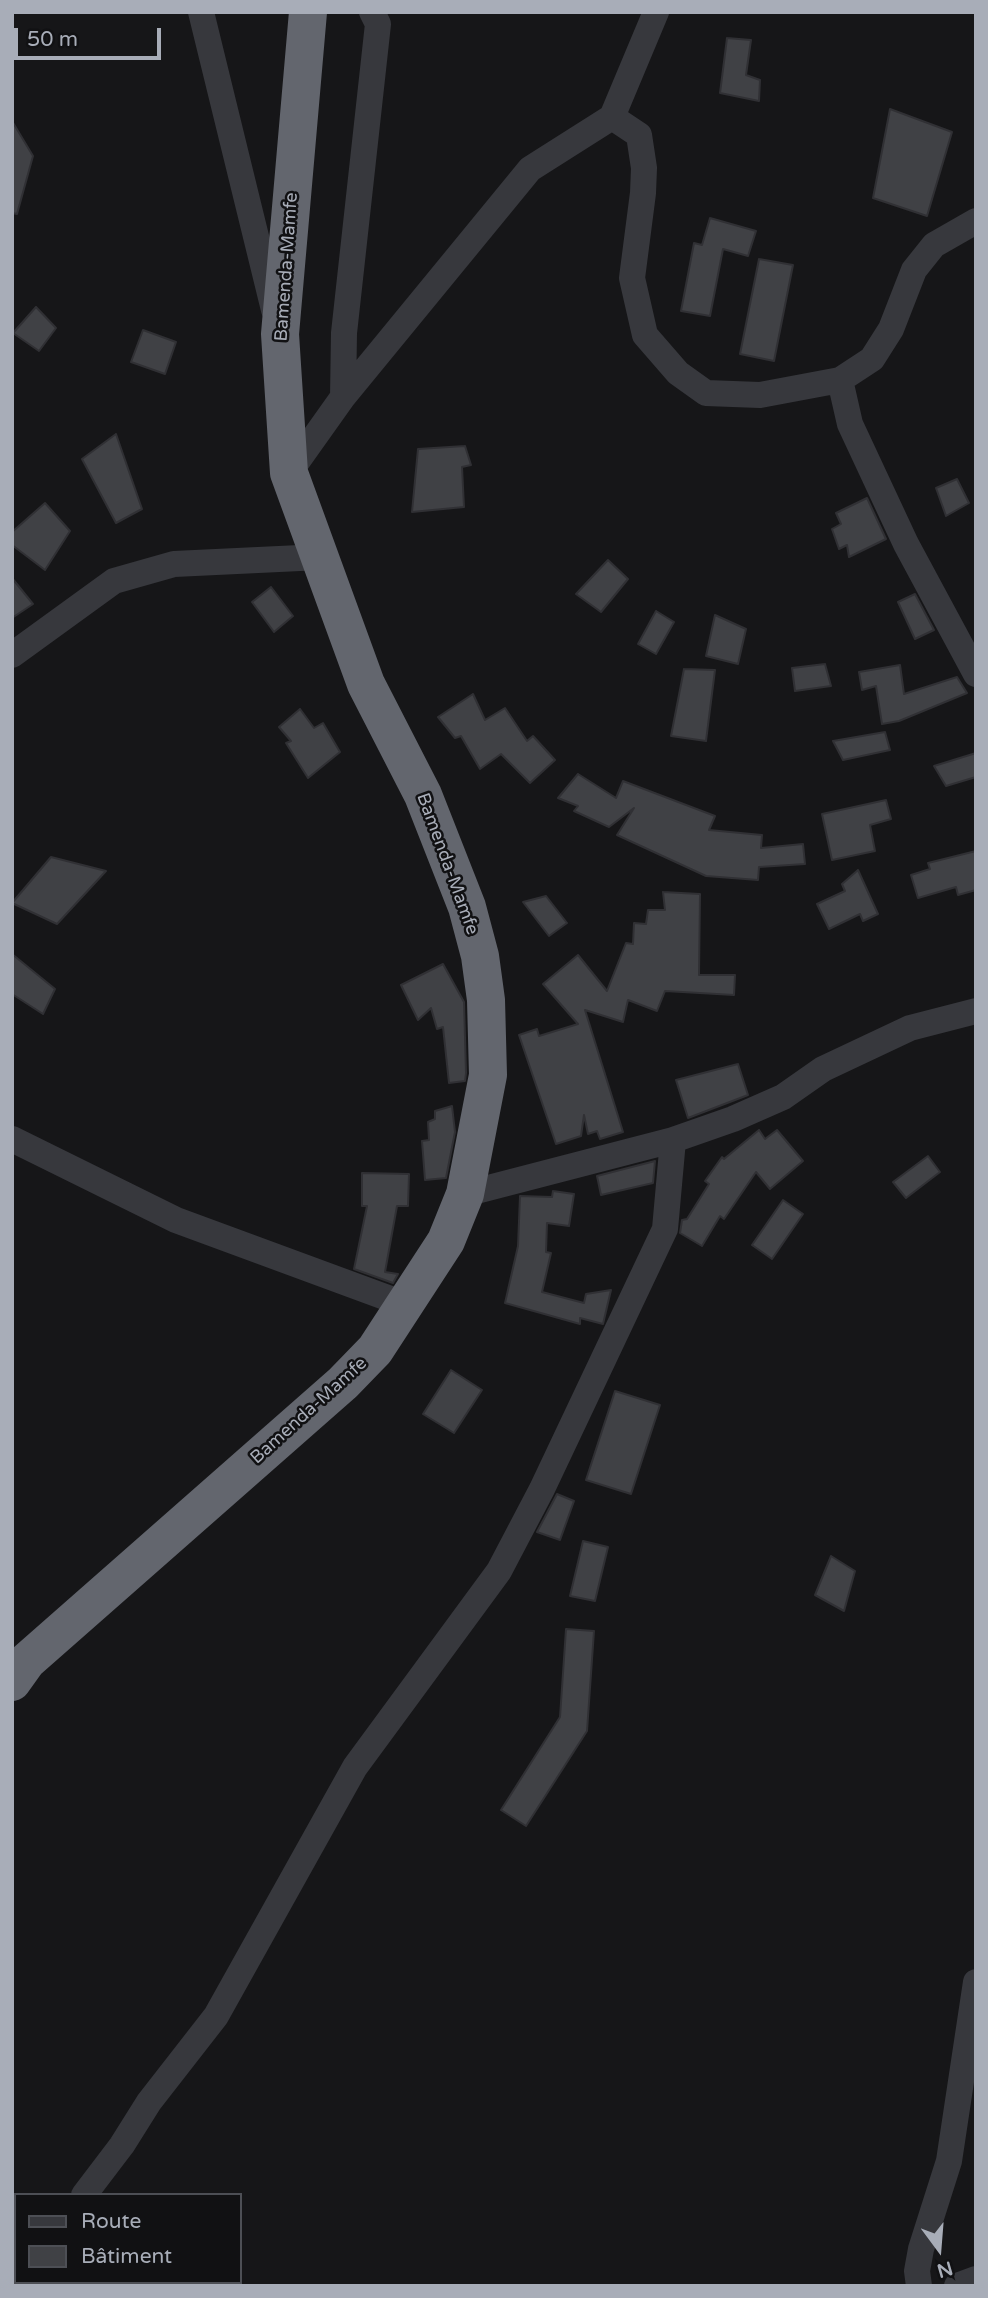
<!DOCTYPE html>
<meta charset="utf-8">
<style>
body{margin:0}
#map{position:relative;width:988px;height:2298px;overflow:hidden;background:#161618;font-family:"Varela Round",sans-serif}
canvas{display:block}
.frame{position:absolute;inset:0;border:14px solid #a8adb8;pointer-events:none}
.legend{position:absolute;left:14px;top:2193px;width:228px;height:91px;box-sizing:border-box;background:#111113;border:2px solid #4d4f55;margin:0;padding:9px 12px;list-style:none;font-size:21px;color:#a8adb8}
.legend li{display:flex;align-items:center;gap:14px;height:35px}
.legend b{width:35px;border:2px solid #4d4f55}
.north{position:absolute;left:904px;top:2214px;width:70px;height:70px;-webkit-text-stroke:5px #111113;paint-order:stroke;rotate:164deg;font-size:19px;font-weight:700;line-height:28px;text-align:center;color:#a8adb8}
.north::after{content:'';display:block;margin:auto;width:24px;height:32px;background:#a8adb8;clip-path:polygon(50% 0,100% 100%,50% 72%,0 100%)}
.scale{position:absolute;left:14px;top:28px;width:147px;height:32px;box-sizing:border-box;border:4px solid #a8adb8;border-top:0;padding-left:9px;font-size:21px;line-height:24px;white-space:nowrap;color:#a8adb8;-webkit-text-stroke:5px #111113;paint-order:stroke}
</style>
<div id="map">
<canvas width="988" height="2298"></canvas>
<div class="frame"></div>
<ul class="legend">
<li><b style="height:9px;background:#37383d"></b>Route</li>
<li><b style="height:19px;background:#404145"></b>Bâtiment</li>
</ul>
<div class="north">N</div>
<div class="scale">50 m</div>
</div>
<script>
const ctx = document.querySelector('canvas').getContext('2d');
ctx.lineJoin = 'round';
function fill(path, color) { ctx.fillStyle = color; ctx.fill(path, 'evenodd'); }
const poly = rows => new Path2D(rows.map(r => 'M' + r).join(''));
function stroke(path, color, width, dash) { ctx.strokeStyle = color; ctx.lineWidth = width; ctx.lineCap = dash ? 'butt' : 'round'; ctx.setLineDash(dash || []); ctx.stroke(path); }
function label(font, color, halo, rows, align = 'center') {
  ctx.font = font + ' "Varela Round",sans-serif'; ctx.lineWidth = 5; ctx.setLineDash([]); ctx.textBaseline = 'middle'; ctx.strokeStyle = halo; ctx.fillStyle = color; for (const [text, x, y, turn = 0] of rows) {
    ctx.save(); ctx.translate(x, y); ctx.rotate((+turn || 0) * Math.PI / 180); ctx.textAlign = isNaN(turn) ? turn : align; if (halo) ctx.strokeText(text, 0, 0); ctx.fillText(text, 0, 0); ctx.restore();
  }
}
const building = poly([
 [727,38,751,40,746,75,760,80,759,101,720,93,727,38],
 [890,109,952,132,927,216,873,198,890,109],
 [12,121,33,156,17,214,12,213,12,121],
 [710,218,756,231,748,256,723,249,710,316,681,311,694,243,702,245,710,218],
 [759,259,793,265,774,361,740,354,759,259],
 [36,307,56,328,39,351,13,333,36,307],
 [143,330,176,342,165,374,131,362,143,330],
 [116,434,142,509,116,523,82,459,116,434],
 [465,446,471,465,462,467,464,507,412,512,418,449,465,446],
 [957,479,969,503,946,516,936,488,957,479],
 [867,498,886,539,849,557,847,545,839,549,832,529,841,524,836,513,867,498],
 [45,503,70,531,45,570,12,545,12,532,45,503],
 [608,560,628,579,601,612,576,594,608,560],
 [12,578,33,604,12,618,12,578],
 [271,587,293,616,274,632,252,602,271,587],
 [915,594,934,630,915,639,898,602,915,594],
 [656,611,674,622,656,654,638,644,656,611],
 [715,615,746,629,738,664,706,656,715,615],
 [825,664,831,686,795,691,792,668,825,664],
 [900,665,904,694,957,677,967,693,899,721,882,724,876,686,862,690,859,672,900,665],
 [684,669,715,670,706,741,671,736,684,669],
 [473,694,485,720,505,708,527,741,533,736,555,760,530,783,501,754,480,769,461,736,455,738,438,717,473,694],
 [300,709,314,728,323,723,340,752,308,778,286,743,291,741,279,727,300,709],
 [885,732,890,750,843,760,833,741,885,732],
 [976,753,976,777,946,786,934,766,976,753],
 [578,774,616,798,623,781,715,816,709,830,762,835,761,848,803,844,805,864,759,867,758,880,706,876,617,835,634,808,609,827,574,811,578,806,558,798,578,774],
 [886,800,891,819,870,825,875,851,832,860,822,814,886,800],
 [976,851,976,890,958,895,956,887,918,898,911,875,930,869,928,863,976,851],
 [51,857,106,871,57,924,12,903,51,857],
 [858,870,878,914,863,921,860,914,829,929,817,904,845,891,842,884,858,870],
 [663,892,700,894,699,975,735,975,734,995,665,991,657,1011,628,1000,623,1022,585,1010,623,1132,600,1139,597,1131,588,1134,584,1115,581,1136,556,1144,519,1035,537,1029,539,1036,578,1024,543,984,578,955,607,991,626,943,633,944,634,923,646,924,648,910,665,910,663,892],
 [546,896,567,923,549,936,523,902,546,896],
 [12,954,55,989,43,1014,12,994,12,954],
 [443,964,464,1002,466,1073,465,1081,449,1083,443,1027,437,1029,431,1008,418,1020,401,985,443,964],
 [738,1064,748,1095,688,1118,676,1080,738,1064],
 [452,1106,455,1132,446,1178,425,1180,422,1141,429,1140,428,1122,435,1119,435,1111,452,1106],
 [759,1130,765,1139,777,1130,803,1161,770,1189,756,1172,724,1219,720,1216,702,1246,680,1233,682,1220,687,1219,709,1184,705,1181,722,1157,724,1159,759,1130],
 [928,1156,940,1172,906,1198,893,1182,928,1156],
 [655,1161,653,1183,601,1195,597,1176,655,1161],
 [362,1173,409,1174,408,1206,397,1206,385,1272,398,1274,393,1283,354,1269,367,1206,362,1206,362,1173],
 [553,1191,574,1194,569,1226,547,1223,546,1252,551,1253,542,1292,584,1303,586,1294,611,1290,603,1324,580,1318,580,1324,505,1303,518,1246,520,1196,552,1197,553,1191],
 [783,1200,803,1214,772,1259,752,1245,783,1200],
 [451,1370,482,1390,454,1433,423,1414,451,1370],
 [615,1391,660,1405,631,1494,586,1480,615,1391],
 [557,1494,574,1501,560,1540,537,1532,557,1494],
 [583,1541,608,1547,595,1601,570,1596,583,1541],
 [831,1556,855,1571,844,1611,815,1595,831,1556],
 [566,1629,594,1631,587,1731,526,1826,501,1810,560,1717,566,1629]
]);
fill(building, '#404145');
stroke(building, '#303034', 2);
stroke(poly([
 [201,12,274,310],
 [612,117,656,12],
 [840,380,850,424,906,544,976,674],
 [343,397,344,333,378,24,372,12],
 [289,473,343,397,530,169,612,117,639,135,644,168,643,193,632,278,645,335,678,373,706,393,760,395,840,380,872,359,891,329,914,270,934,245,976,221],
 [12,655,114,581,174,564,321,557],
 [12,1139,176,1220,404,1304],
 [465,1194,673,1140,733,1119,783,1097,823,1069,910,1028,976,1011],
 [84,2195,122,2145,149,2102,216,2016,355,1767,499,1571,542,1489,665,1229,673,1140],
 [12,2285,16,2280],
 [919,2286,917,2271,921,2249,949,2161,976,1982],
 [957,2286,976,2279]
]), '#37383d', 26);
stroke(poly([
 [12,1682,27,1661,343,1383,375,1350,446,1241,465,1194,488,1075,486,1000,480,956,467,907,423,795,366,684,289,473,280,334,308,12]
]), '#63666e', 38);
label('18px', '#a8adb8', '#111113', [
 ["Bamenda-Mamfe",287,267,-86],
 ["Bamenda-Mamfe",447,864,70],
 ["Bamenda-Mamfe",309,1411,-42]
]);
</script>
